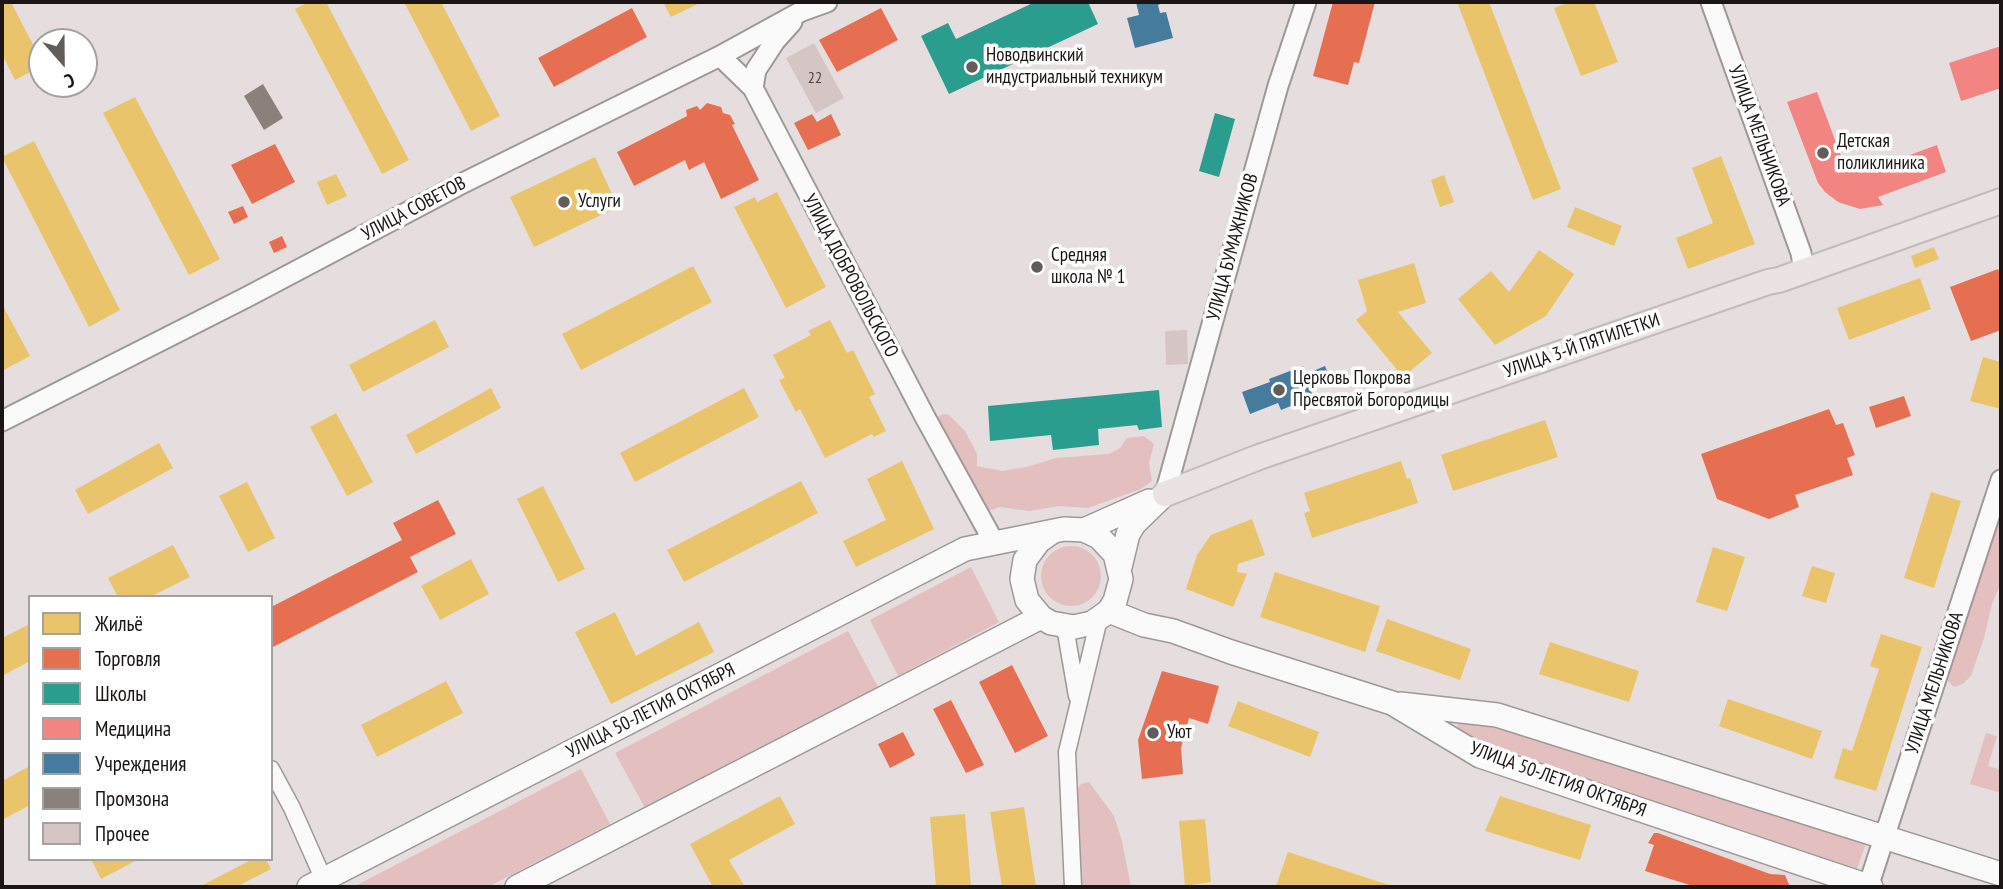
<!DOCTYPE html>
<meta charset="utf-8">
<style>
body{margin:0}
#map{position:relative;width:2003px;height:889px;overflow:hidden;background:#e6dede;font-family:"PT Sans Narrow",sans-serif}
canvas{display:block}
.frame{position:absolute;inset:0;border:4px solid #1b1615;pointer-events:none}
.legend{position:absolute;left:28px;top:595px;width:245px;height:266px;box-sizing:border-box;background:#fff;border:2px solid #a4a2a1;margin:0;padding:9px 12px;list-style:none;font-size:21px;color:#1b1615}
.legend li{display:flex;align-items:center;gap:14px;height:35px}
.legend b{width:35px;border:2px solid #a4a2a1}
.north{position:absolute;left:28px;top:28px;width:70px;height:70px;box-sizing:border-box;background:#fff;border:2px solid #a4a2a1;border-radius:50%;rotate:159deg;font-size:19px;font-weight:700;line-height:28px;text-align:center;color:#1b1615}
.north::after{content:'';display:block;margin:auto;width:24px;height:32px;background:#625c5b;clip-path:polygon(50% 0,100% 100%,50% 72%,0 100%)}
</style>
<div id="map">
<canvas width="2003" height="889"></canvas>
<div class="frame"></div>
<ul class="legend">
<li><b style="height:19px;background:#e9c46a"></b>Жильё</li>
<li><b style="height:19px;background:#e76f51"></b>Торговля</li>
<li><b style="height:19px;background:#2a9d8f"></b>Школы</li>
<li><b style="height:19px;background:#f28482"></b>Медицина</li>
<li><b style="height:19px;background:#457b9d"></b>Учреждения</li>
<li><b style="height:19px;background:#8a817c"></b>Промзона</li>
<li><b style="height:19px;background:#d6c5c5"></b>Прочее</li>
</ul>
<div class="north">С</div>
</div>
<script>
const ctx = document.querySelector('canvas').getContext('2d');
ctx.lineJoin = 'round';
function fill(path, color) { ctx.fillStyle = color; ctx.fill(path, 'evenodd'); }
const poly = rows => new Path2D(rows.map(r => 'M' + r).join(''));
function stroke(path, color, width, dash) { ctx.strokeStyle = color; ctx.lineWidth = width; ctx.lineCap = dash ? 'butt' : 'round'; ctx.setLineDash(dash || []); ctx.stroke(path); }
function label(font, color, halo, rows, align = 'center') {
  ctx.font = font + ' "PT Sans Narrow",sans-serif'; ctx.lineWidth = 7; ctx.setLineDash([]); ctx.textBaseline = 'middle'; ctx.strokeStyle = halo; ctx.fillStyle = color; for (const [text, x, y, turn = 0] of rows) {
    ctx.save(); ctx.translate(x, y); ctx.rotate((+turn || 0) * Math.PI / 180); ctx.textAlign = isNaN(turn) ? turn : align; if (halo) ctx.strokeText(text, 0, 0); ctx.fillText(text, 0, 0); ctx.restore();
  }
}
fill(poly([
 [943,414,949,415,965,431,977,454,977,466,1002,471,1026,467,1056,458,1109,454,1120,448,1127,438,1144,436,1154,444,1149,463,1152,481,1141,489,1088,508,1059,506,1029,511,999,507,986,512,933,419],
 [2001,498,2000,585,1992,604,1984,638,1971,676,1963,684,1954,687,1946,679],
 '1041 576a30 30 0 1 1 60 0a30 30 0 1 1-60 0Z',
 [971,567,999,622,898,676,870,620],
 [848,631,878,687,645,808,615,753],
 [1459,720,1521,731,1866,843,1857,869,1511,758,1456,731],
 [1986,733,1997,736,1988,766,2001,770,2001,793,1970,784],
 [581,769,610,824,488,887,353,887],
 [1089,782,1114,816,1122,841,1131,887,1077,887,1076,791,1081,784]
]), '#e3bfbf');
fill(poly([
 [2,2,11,2,42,62,42,66,15,80,2,54],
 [309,2,326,2,409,160,382,174,295,9],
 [404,2,441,2,500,116,471,131],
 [663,2,702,2,671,17],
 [1457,2,1489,2,1561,189,1533,200],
 [1569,2,1594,2,1618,62,1581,76,1554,8],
 [135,97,220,259,189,275,103,113],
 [34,141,120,310,89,327,2,157],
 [1721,156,1755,244,1688,269,1676,238,1713,223,1692,168],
 [595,157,618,207,534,247,510,197],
 [336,174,347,196,327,205,317,182],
 [1444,175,1454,202,1440,207,1431,180],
 [777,192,826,287,786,308,734,207,755,197,757,202],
 [1575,207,1622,226,1614,246,1567,227],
 [1934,247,1939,259,1915,268,1911,256],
 [1539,250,1574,274,1546,316,1495,345,1458,299,1491,271,1509,292],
 [1414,263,1426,303,1398,312,1432,353,1403,377,1356,320,1367,311,1358,280],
 [693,266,712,302,581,370,562,334],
 [1920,278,1931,309,1849,340,1837,308],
 [2,304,30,356,2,371],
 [435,320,449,347,363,392,349,365],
 [830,320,847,353,853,350,875,394,869,397,886,431,874,437,872,434,825,458,800,409,796,412,779,380,785,378,773,355,811,335,808,331],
 [1983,357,2001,362,2001,409,1970,401],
 [491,388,501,408,416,454,406,435],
 [744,388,759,417,635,482,620,453],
 [336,413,373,482,347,496,310,427],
 [1545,420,1558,457,1453,491,1441,455],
 [159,443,173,468,88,514,75,490],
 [902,461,934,529,856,567,843,541,886,520,867,479],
 [1401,461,1407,479,1410,478,1418,503,1312,538,1304,513,1310,511,1304,493],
 [801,481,818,513,684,582,667,550],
 [247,482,275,538,248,552,219,496],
 [543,486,585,569,558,582,517,499],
 [1931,492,1961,501,1934,588,1904,578],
 [1252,519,1265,555,1238,564,1237,572,1247,574,1233,607,1186,589,1197,555,1211,535],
 [173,545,190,577,150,597,118,597,108,578],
 [1713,547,1745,557,1727,611,1696,602],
 [471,559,489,594,440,620,421,586],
 [1812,566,1835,573,1826,603,1802,596],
 [1275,572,1380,606,1365,652,1260,617],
 [615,612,636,656,699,622,714,652,611,704,575,632],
 [1387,619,1471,649,1460,680,1376,651],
 [30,624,30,661,2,676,2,638],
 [1881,634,1922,647,1876,791,1834,778,1843,748,1852,751,1879,669,1870,666],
 [1550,642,1639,671,1629,702,1539,674],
 [446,681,463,713,377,757,361,725],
 [1728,699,1822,731,1812,759,1719,726],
 [1238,701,1319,732,1310,757,1228,726],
 [30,766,30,805,2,820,2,781],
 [780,796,795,824,729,860,745,887,713,887,690,844],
 [1500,796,1591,825,1580,860,1485,831],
 [1024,807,1036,887,1002,887,990,812],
 [965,814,971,887,936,887,930,817],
 [1205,819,1211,882,1185,886,1179,821],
 [1288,852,1395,887,1276,886],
 [91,859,139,859,101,879],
 [248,859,266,859,271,869,236,887,199,887,249,861]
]), '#e9c46a');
fill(poly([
 [1333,2,1375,2,1359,63,1354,62,1348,85,1313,76],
 [632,8,647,37,554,87,538,58],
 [881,8,898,40,837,72,819,40],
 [707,103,721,107,723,113,730,115,735,124,732,125,759,180,721,199,704,162,689,170,685,160,634,186,617,152,687,116,686,110,697,106,700,110],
 [812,114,817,122,831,114,841,135,808,150,794,123],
 [275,144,295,182,252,204,231,165],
 [243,206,248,217,234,224,228,212],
 [282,236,287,247,274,253,269,242],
 [1998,269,2001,278,2001,330,1971,341,1950,287],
 [1904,396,1911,416,1876,428,1869,407],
 [1829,409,1836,425,1843,423,1855,455,1847,458,1853,475,1795,495,1799,507,1769,519,1717,499,1701,454],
 [438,500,456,534,410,557,418,572,271,648,271,607,402,540,393,523],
 [1012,665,1048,736,1015,753,979,682],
 [1162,671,1219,686,1208,724,1189,718,1181,748,1183,774,1142,779,1138,740],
 [951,700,984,765,966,773,933,709],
 [903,732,915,755,890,768,878,744],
 [1654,833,1658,833,1770,874,1785,875,1790,887,1696,887,1645,871,1654,845,1648,843]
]), '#e76f51');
fill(poly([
 [1035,2,1088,2,1098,24,949,94,921,36,948,23,956,39],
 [1215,113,1235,119,1219,177,1199,171],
 [1159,390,1162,427,1139,430,1137,425,1098,429,1099,445,1053,450,1051,435,990,441,988,406]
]), '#2a9d8f');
fill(poly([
 [2001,46,2001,88,1961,101,1949,63],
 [1817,92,1843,161,1869,170,1937,145,1946,172,1878,197,1883,205,1860,209,1838,202,1825,192,1818,183,1787,102]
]), '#f28482');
fill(poly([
 [1136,2,1165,2,1158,5,1160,13,1166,12,1173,38,1135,48,1127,18,1139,15],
 [1303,366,1306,374,1325,366,1331,380,1310,388,1313,397,1281,410,1278,403,1250,414,1242,392,1270,382,1269,379]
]), '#457b9d');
fill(poly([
 [263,84,283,118,264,130,244,96]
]), '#8a817c');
fill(poly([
 [814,43,844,98,816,113,786,58],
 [1187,330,1188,364,1166,365,1165,331]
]), '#d6c5c5');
const minor = poly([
 [1065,627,1077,696],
 [271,769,292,808,327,887],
 [1073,887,1067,752,1099,619]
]);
const tertiary = poly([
 [1711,2,1801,253,1804,270],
 [792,22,775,41,756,70,753,88,925,417,995,544],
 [720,56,753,88],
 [2,421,247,297,459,185,720,56,802,11,827,2],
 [1165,494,1278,86,1306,2],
 [1868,887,2001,480]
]);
const secondary = poly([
 [1084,530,1149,501],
 [1120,567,1128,534,1134,524,1165,494],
 [1109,611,1144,625,1173,631,1231,652,1392,703,1480,756,1871,887],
 [1400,704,1497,715,2001,874],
 [309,887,965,549,1064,529,1084,530,1099,537,1115,554,1121,579,1115,601,1109,611,1092,623,1074,627,1051,623,1041,617,1027,600,1022,579,1025,560,1039,541,1052,532],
 [517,887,1041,617]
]);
const primary = poly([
 [1165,494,1259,457,1768,282,1779,280,2001,201]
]);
stroke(minor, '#9e9999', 19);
stroke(tertiary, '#9e9999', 23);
stroke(secondary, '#9e9999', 26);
stroke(primary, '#c0bcbb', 28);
stroke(minor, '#fbfafa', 16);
stroke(tertiary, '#fbfafa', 19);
stroke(secondary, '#fbfafa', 23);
stroke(primary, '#ebe3e3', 24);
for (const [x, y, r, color] of [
 [972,67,7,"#625c5b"],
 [1823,153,7,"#625c5b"],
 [564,202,7,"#625c5b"],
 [1037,267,7,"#625c5b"],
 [1279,390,7,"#625c5b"],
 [1153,733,7,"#625c5b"]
]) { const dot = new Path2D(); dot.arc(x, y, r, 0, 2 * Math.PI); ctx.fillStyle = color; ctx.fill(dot); stroke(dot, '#fff', 2.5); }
label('16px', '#4e4645', null, [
 ["22",815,78]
]);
label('19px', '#1b1615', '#fff', [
 ["Новодвинский",986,56],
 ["индустриальный техникум",986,78],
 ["Детская",1837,142],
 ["поликлиника",1837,164],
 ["Услуги",578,202],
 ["Средняя",1051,256],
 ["школа № 1",1051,278],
 ["Церковь Покрова",1293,379],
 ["Пресвятой Богородицы",1293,401],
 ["Уют",1167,733]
], 'left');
label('19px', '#1b1615', '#fff', [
 ["УЛИЦА МЕЛЬНИКОВА",1759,136,70],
 ["УЛИЦА СОВЕТОВ",414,209,-28],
 ["УЛИЦА БУМАЖНИКОВ",1233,247,-75],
 ["УЛИЦА ДОБРОВОЛЬСКОГО",850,276,62],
 ["УЛИЦА 3-Й ПЯТИЛЕТКИ",1582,346,-19],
 ["УЛИЦА МЕЛЬНИКОВА",1935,683,-72],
 ["УЛИЦА 50-ЛЕТИЯ ОКТЯБРЯ",651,711,-27],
 ["УЛИЦА 50-ЛЕТИЯ ОКТЯБРЯ",1558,780,20]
]);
</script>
